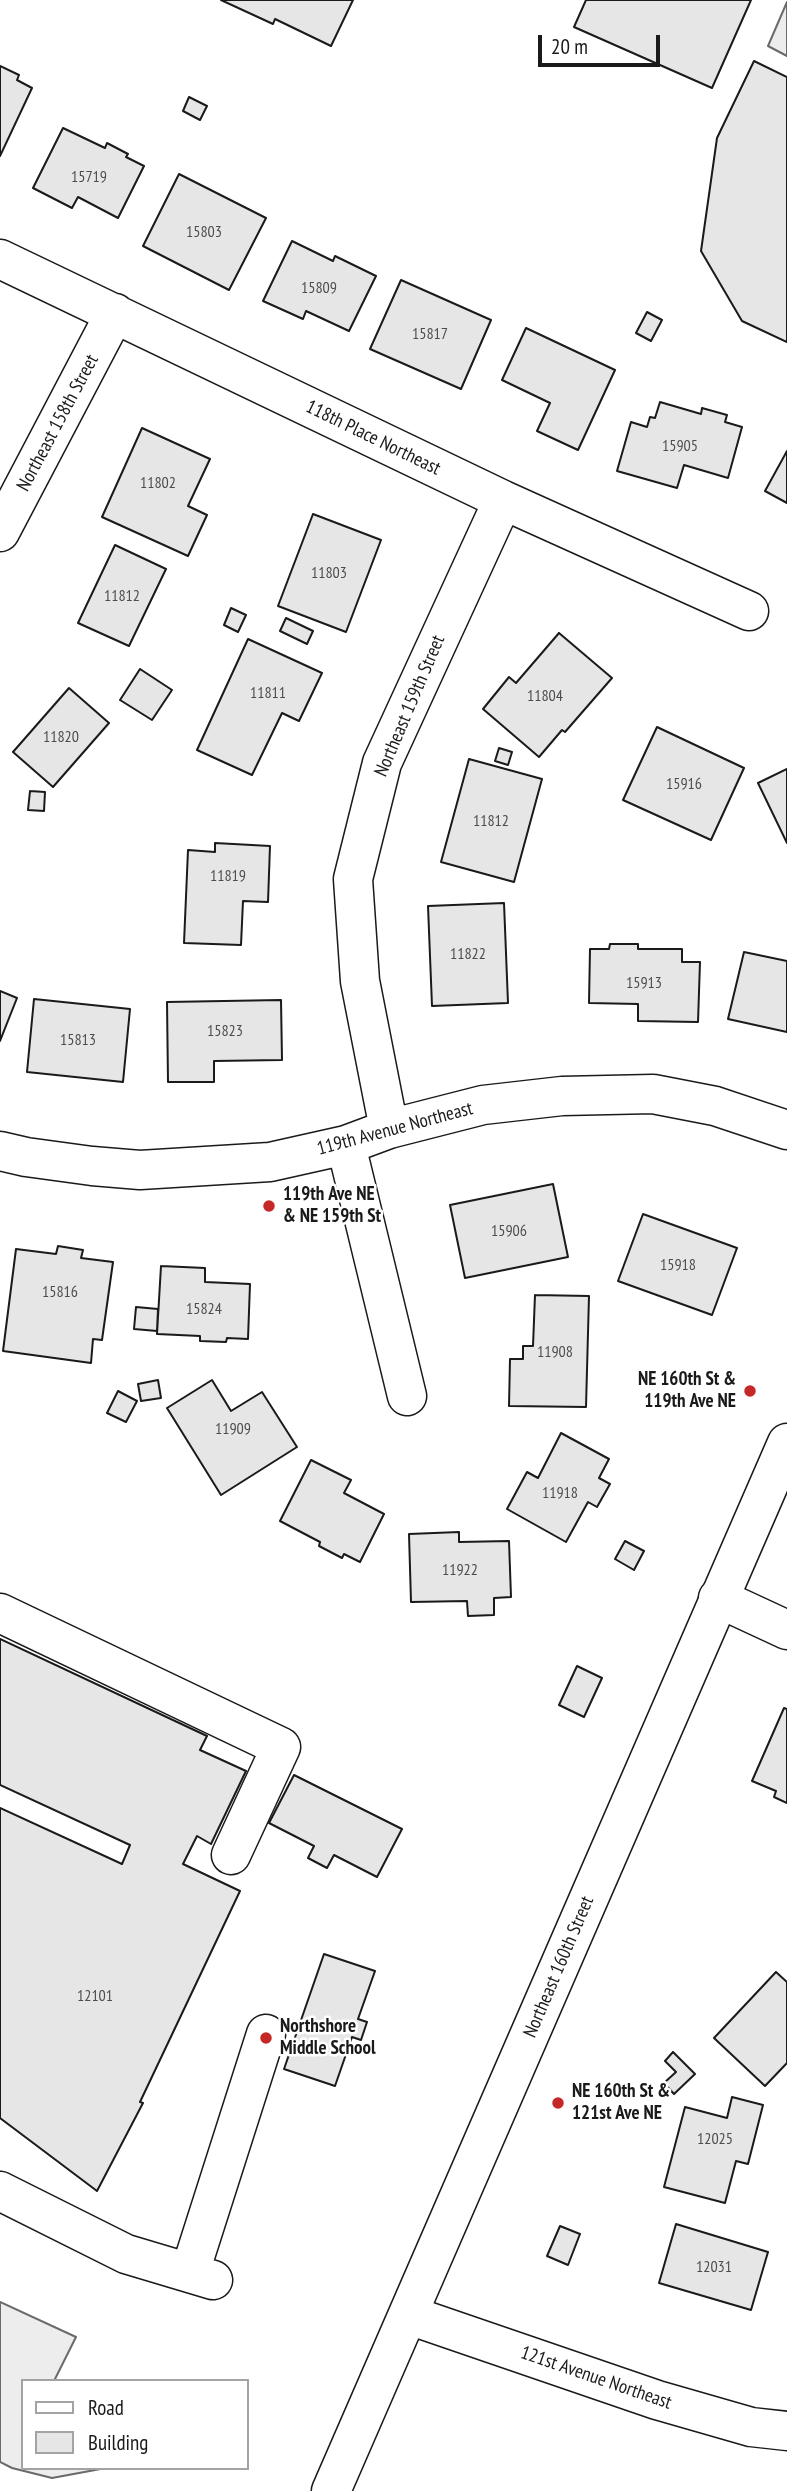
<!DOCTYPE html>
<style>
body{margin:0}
#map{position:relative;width:787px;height:2491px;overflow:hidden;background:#fff;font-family:"PT Sans Narrow",sans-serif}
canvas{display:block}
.legend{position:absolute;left:21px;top:2379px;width:228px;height:91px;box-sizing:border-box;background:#fff;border:2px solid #a3a3a3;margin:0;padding:9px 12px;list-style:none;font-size:21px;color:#1a1a1a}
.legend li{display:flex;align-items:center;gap:14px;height:35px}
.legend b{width:35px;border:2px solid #a3a3a3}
.scale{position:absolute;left:538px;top:35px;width:122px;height:32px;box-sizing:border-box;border:4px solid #1a1a1a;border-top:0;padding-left:9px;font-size:21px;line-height:24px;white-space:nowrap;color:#1a1a1a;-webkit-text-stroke:5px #fff;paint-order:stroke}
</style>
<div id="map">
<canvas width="787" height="2491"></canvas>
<ul class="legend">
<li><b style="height:9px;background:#fff"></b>Road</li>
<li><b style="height:19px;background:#e6e6e6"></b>Building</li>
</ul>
<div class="scale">20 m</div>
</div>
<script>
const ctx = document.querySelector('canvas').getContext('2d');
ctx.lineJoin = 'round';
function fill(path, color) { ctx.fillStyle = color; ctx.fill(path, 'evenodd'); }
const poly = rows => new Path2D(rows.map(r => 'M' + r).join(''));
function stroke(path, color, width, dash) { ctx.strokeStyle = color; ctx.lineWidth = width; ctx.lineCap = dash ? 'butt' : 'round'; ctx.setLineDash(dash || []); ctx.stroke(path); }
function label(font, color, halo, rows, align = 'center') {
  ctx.font = font + ' "PT Sans Narrow",sans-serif'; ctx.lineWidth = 5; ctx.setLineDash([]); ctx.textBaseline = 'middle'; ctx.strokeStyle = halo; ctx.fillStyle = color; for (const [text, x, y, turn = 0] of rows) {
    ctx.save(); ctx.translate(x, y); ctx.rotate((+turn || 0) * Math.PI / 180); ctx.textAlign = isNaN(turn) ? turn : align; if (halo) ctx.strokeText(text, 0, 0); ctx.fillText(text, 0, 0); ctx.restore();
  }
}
const parking = poly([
 [787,2,787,56,768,46,787,2],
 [0,2302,76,2337,54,2381,23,2381,23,2468,106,2468,52,2478,12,2468,0,2462,0,2302]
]);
fill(parking, '#ededed');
stroke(parking, '#6a6a6a', 2);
const building = poly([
 [221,0,353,0,331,46,275,19,273,24,221,0],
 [586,0,751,0,712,88,574,27,586,0],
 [754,61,787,77,787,342,742,321,701,251,717,138,754,61],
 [0,66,19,75,17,80,32,88,0,156,0,66],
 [189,97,207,106,200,120,183,111,189,97],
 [63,128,105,148,107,143,128,154,126,157,144,166,118,218,78,197,72,208,33,188,63,128],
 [179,174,266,218,229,290,143,246,179,174],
 [292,241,333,261,335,256,376,276,349,331,306,311,303,319,263,301,292,241],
 [401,280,491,320,461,389,370,349,401,280],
 [647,312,662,320,651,341,636,333,647,312],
 [526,328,615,370,578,450,537,431,550,403,502,380,526,328],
 [660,402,701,414,702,408,727,415,725,422,742,427,728,478,684,465,677,488,617,471,631,422,647,427,650,417,655,418,660,402],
 [142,428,210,459,188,506,207,515,188,556,102,517,142,428],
 [787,451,787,503,765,491,787,451],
 [313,514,381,540,346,632,278,606,313,514],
 [115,545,166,569,129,646,78,623,115,545],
 [231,608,246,615,238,632,224,625,231,608],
 [286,618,313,631,307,644,280,631,286,618],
 [559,633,612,678,565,732,562,730,539,757,483,709,509,677,516,683,559,633],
 [248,639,322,673,299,721,282,713,252,775,197,750,248,639],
 [140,669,172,690,152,720,120,700,140,669],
 [69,688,109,723,53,787,13,752,69,688],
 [657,727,744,768,711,840,623,800,657,727],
 [499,748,512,752,508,765,495,761,499,748],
 [469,759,542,779,514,882,441,862,469,759],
 [787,769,787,843,758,783,787,769],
 [30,791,45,792,44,811,28,810,30,791],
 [215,843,270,846,268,902,243,901,241,945,184,943,188,850,215,852,215,843],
 [504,903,508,1003,432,1006,428,906,504,903],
 [610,944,638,944,638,949,682,949,682,962,700,962,698,1022,638,1021,638,1004,589,1003,590,949,609,949,610,944],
 [744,952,787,961,787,1032,728,1019,744,952],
 [0,991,17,998,0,1041,0,991],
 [34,999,130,1009,123,1082,27,1072,34,999],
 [281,1000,282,1060,214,1061,214,1082,168,1082,167,1002,281,1000],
 [553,1184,568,1257,465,1278,450,1205,553,1184],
 [643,1214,737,1248,712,1315,618,1281,643,1214],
 [58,1246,83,1250,81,1258,113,1262,102,1340,93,1339,91,1363,3,1351,16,1249,56,1254,58,1246],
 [161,1266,205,1268,205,1282,250,1284,248,1339,227,1338,226,1342,200,1341,200,1336,157,1334,161,1266],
 [535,1295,589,1296,586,1407,509,1406,510,1359,523,1359,523,1346,533,1346,535,1295],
 [136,1307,158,1309,157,1331,134,1329,136,1307],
 [158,1380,161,1398,141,1401,138,1384,158,1380],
 [212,1380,231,1411,262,1392,297,1447,221,1495,167,1408,212,1380],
 [118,1391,137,1401,126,1422,107,1413,118,1391],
 [561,1433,609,1459,599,1478,610,1484,597,1507,588,1502,566,1542,507,1509,527,1472,538,1478,561,1433],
 [311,1460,351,1480,344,1493,384,1514,360,1562,344,1554,342,1558,319,1546,320,1542,280,1521,311,1460],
 [459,1532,459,1542,509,1541,511,1597,494,1598,494,1615,468,1616,467,1601,411,1602,409,1534,459,1532],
 [625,1541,644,1551,634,1570,615,1559,625,1541],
 [0,1639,207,1736,200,1750,246,1771,211,1844,197,1836,183,1864,240,1891,140,2102,143,2103,97,2191,0,2118,0,1808,122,1864,130,1845,0,1785,0,1639],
 [577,1666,602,1678,584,1717,559,1705,577,1666],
 [784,1708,787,1709,787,1803,774,1797,776,1791,752,1781,784,1708],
 [294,1775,402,1829,377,1877,334,1855,327,1868,308,1858,314,1846,269,1823,294,1775],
 [324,1954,375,1971,358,2019,367,2022,361,2040,352,2037,335,2086,284,2069,324,1954],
 [776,1972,787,1982,787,2063,765,2086,714,2038,776,1972],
 [673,2052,695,2074,674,2094,664,2083,676,2072,665,2061,673,2052],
 [732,2097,763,2105,748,2164,736,2161,725,2203,664,2187,685,2107,727,2118,732,2097],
 [676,2224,768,2252,751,2310,659,2283,676,2224],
 [560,2226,580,2234,568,2265,547,2256,560,2226]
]);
fill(building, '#e6e6e6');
stroke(building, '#1a1a1a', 2);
const minor = poly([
 [0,259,503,500,749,611],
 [0,532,115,313],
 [389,1129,360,981,353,879,382,763,503,500],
 [346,1145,407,1396],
 [0,1151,26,1157,92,1166,140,1170,270,1162,346,1145,389,1129,483,1105,562,1096,653,1094,715,1106,787,1130],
 [718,1598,787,1630],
 [0,1613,281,1747,231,1855],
 [0,2191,126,2254,213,2280],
 [190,2272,266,2034],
 [409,2315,657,2400,751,2427,787,2431]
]);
const major = poly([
 [331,2491,787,1443]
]);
stroke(minor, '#1a1a1a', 41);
stroke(major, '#1a1a1a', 41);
stroke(minor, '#fff', 38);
stroke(major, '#fff', 38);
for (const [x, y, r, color] of [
 [269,1206,7,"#c62828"],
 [750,1391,7,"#c62828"],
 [266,2038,7,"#c62828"],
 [558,2103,7,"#c62828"]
]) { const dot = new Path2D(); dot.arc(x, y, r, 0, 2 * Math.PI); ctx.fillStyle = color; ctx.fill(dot); stroke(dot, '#fff', 2.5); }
label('16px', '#4d4d4d', null, [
 ["15719",89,177],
 ["15803",204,232],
 ["15809",319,288],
 ["15817",430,334],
 ["15905",680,446],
 ["11802",158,483],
 ["11803",329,573],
 ["11812",122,596],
 ["11811",268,693],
 ["11804",545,696],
 ["11820",61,737],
 ["15916",684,784],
 ["11812",491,821],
 ["11819",228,876],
 ["11822",468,954],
 ["15913",644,983],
 ["15823",225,1031],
 ["15813",78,1040],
 ["15906",509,1231],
 ["15918",678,1265],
 ["15816",60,1292],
 ["15824",204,1309],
 ["11908",555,1352],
 ["11909",233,1429],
 ["11918",560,1493],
 ["11922",460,1570],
 ["12101",95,1996],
 ["12025",715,2139],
 ["12031",714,2267]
]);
label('19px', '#1a1a1a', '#fff', [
 ["Northeast 158th Street",58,423,-62],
 ["118th Place Northeast",373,438,26],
 ["Northeast 159th Street",410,706,-67],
 ["119th Avenue Northeast",395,1129,-15],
 ["Northeast 160th Street",559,1967,-67],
 ["121st Avenue Northeast",596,2378,19]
]);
label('bold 19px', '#1a1a1a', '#fff', [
 ["119th Ave NE",283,1195],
 ["& NE 159th St",283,1217],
 ["NE 160th St &",736,1380,"right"],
 ["119th Ave NE",736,1402,"right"],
 ["Northshore",280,2027],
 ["Middle School",280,2049],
 ["NE 160th St &",572,2092],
 ["121st Ave NE",572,2114]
], 'left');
</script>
